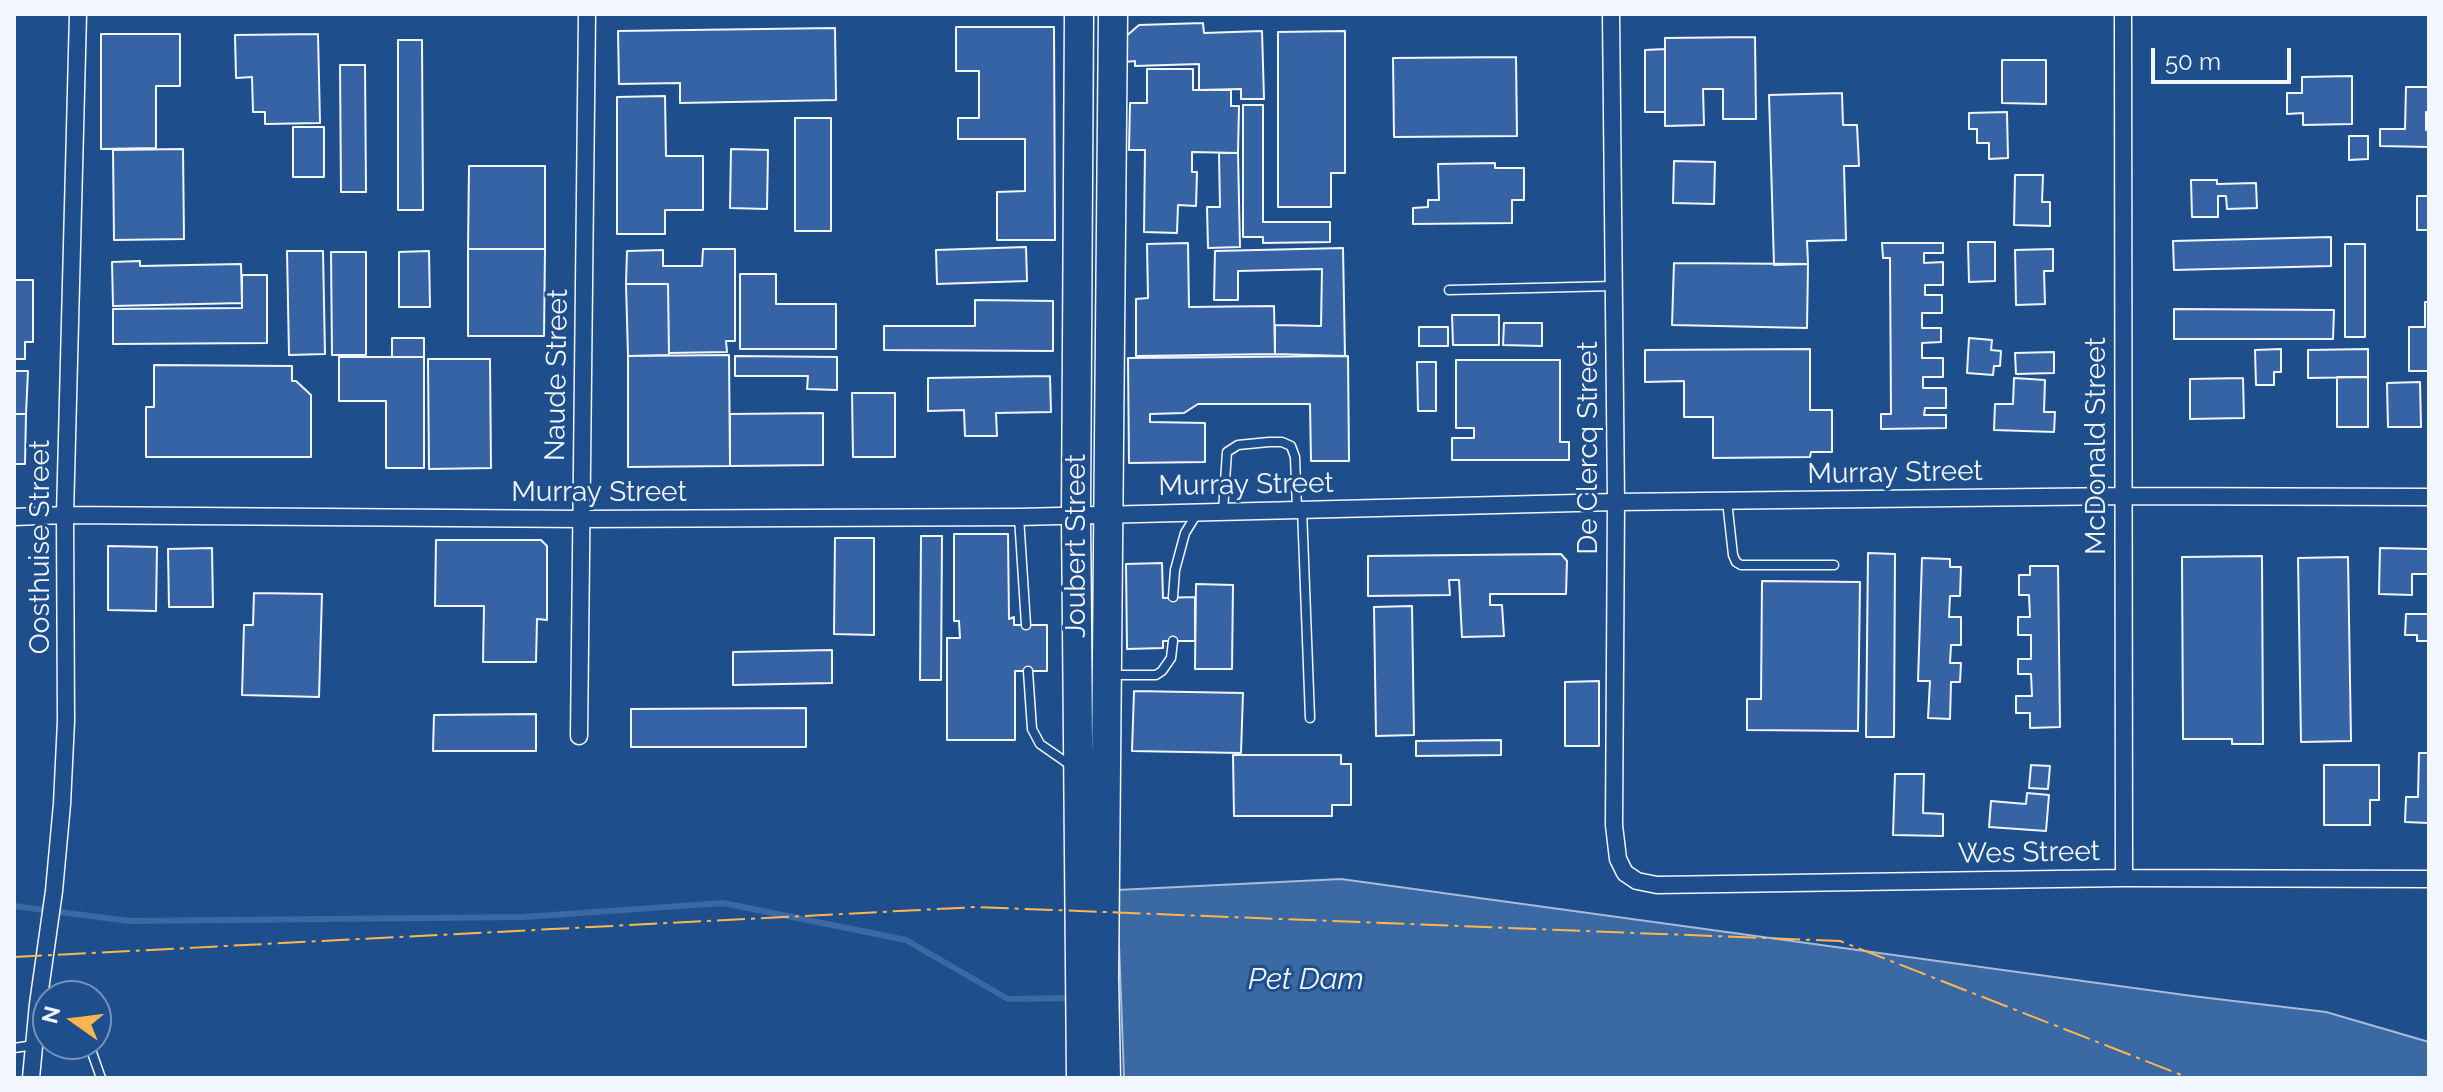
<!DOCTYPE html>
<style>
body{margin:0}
#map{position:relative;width:2443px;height:1092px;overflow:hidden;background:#1f4e8c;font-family:Raleway,sans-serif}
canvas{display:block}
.frame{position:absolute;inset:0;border:16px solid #f2f6ff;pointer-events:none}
.north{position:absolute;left:32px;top:980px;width:80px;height:80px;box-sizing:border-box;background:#1f4e8c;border:2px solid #7391ba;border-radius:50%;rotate:284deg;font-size:22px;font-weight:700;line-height:32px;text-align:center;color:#f2f6ff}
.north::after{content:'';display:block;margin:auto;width:28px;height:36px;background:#ffb74d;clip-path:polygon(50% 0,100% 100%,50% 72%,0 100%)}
.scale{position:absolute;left:2151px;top:48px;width:140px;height:36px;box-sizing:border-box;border:4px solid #f2f6ff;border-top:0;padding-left:10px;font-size:24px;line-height:28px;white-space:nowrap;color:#f2f6ff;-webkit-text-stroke:6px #1f4e8c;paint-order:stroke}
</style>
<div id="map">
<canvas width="2443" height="1092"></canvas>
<div class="frame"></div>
<div class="north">N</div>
<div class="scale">50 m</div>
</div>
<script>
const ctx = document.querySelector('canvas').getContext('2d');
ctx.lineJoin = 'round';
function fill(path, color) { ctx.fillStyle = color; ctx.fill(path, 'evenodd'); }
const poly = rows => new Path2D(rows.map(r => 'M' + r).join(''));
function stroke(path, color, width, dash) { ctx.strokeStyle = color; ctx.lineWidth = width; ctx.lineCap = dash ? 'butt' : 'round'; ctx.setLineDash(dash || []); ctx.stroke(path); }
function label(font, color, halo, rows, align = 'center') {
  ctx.font = font + ' Raleway,sans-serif'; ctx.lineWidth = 6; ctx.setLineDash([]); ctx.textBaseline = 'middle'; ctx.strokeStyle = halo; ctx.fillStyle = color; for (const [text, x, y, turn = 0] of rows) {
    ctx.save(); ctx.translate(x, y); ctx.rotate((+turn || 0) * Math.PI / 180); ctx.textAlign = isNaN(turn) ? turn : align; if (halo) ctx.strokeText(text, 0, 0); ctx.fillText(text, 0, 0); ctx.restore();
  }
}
const water = poly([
 [1341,879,2192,996,2326,1012,2429,1042,2429,1078,1124,1078,1117,890,1341,879]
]);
fill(water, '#3b69a3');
stroke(water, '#a8bbd7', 2);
stroke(poly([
 [14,906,129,921,524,917,723,903,906,940,1008,999,1072,998]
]), '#3b69a3', 6);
const building = poly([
 [1203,23,1204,33,1262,31,1264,99,1241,99,1241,89,1199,90,1199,64,1135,66,1135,61,1125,62,1124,38,1139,25,1203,23],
 [956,27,1054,27,1055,240,997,240,997,192,1025,191,1025,139,958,139,958,118,979,118,979,71,956,71,956,27],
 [835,28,836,100,680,103,680,83,619,84,618,31,835,28],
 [1345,31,1345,173,1331,173,1331,207,1278,207,1278,32,1345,31],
 [101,34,180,34,180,86,156,86,156,148,101,149,101,34],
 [318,34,320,123,265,124,265,112,253,112,252,77,236,78,235,35,318,34],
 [1755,37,1756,119,1723,119,1723,89,1703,89,1704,125,1665,126,1665,38,1755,37],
 [398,40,422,40,423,210,398,210,398,40],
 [1665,49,1665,112,1645,112,1645,50,1665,49],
 [1516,57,1517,136,1394,137,1393,58,1516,57],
 [2002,60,2046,60,2046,104,2002,103,2002,60],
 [340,65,365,65,366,192,341,192,340,65],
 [1147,69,1193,69,1193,90,1231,90,1231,106,1239,106,1238,153,1192,152,1192,172,1197,172,1196,206,1178,205,1177,233,1144,232,1145,150,1129,150,1130,103,1147,103,1147,69],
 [2352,76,2352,124,2303,125,2303,113,2287,114,2287,93,2302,93,2302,77,2352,76],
 [2406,87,2429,87,2429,112,2426,112,2426,130,2429,130,2429,147,2380,146,2380,129,2405,129,2406,87],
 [1842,93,1843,125,1857,125,1859,166,1844,166,1846,240,1807,241,1808,264,1774,265,1769,95,1842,93],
 [665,96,666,156,703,156,703,210,665,210,665,234,617,234,617,97,665,96],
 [1243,105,1263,105,1263,222,1330,222,1330,242,1263,243,1263,237,1243,237,1243,105],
 [2007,112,2008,158,1989,159,1989,143,1977,143,1977,129,1969,129,1969,113,2007,112],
 [795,118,831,118,831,231,795,231,795,118],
 [293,127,324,127,324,177,293,177,293,127],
 [2349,136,2368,136,2368,159,2349,160,2349,136],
 [183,149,184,239,114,240,113,150,183,149],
 [731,149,768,150,767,209,730,208,731,149],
 [1219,153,1238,153,1240,247,1208,248,1207,207,1220,207,1219,153],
 [1674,161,1715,162,1714,204,1673,203,1674,161],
 [1495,163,1495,168,1524,168,1524,200,1512,200,1512,223,1413,224,1413,208,1428,207,1428,200,1439,200,1438,164,1495,163],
 [469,166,545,166,545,249,468,249,469,166],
 [2015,175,2043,175,2042,202,2050,202,2050,226,2014,225,2015,175],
 [2191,180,2217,180,2217,184,2256,183,2257,208,2227,209,2226,196,2218,196,2218,217,2192,217,2191,180],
 [2417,196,2429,196,2429,230,2417,230,2417,196],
 [2331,237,2331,266,2174,270,2173,241,2331,237],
 [1968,242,1995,242,1995,281,1969,282,1968,242],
 [1188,243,1189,307,1274,306,1275,354,1136,356,1136,299,1148,298,1147,244,1188,243],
 [1882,243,1943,243,1943,253,1924,253,1924,263,1943,262,1943,285,1925,285,1925,295,1942,295,1942,313,1922,313,1922,328,1941,328,1941,342,1922,343,1922,358,1943,358,1943,377,1923,377,1923,388,1946,388,1946,408,1925,408,1924,415,1946,415,1946,428,1881,429,1881,414,1891,414,1890,258,1883,258,1882,243],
 [2345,244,2365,244,2365,337,2345,337,2345,244],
 [1026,247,1027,281,937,284,936,250,1026,247],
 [1343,248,1345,356,1275,354,1275,325,1321,326,1322,269,1238,271,1238,300,1214,300,1215,251,1343,248],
 [468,249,545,249,544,336,468,336,468,249],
 [703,249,735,249,735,341,726,341,727,352,669,353,668,284,626,284,627,251,663,250,663,266,702,266,703,249],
 [2053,249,2053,271,2044,271,2045,304,2016,305,2015,250,2053,249],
 [287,251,323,251,325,354,289,355,287,251],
 [429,251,430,307,399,307,399,252,429,251],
 [331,252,366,252,366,355,332,355,331,252],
 [140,261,140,266,241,264,242,303,113,306,112,262,140,261],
 [1674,263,1808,264,1807,328,1672,325,1674,263],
 [740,274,776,274,776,304,836,304,836,349,740,349,740,274],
 [242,275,267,275,267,343,113,344,113,309,242,308,242,275],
 [14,280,33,280,33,342,25,342,25,359,14,359,14,280],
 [626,284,668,284,669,355,628,356,626,284],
 [975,300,1053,301,1053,351,884,350,884,326,975,326,975,300],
 [2425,302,2429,302,2429,371,2409,371,2409,327,2425,327,2425,302],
 [2174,309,2334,310,2333,339,2174,339,2174,309],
 [1452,315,1499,315,1499,345,1453,345,1452,315],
 [1504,323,1542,323,1542,346,1503,345,1504,323],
 [1419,327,1448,327,1448,346,1419,346,1419,327],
 [392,338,424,338,424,357,392,357,392,338],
 [1969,338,1992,340,1991,350,2001,351,2000,366,1994,366,1993,375,1967,373,1969,338],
 [1810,349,1810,410,1832,410,1832,452,1811,452,1810,457,1713,458,1713,417,1684,417,1684,381,1645,382,1645,350,1810,349],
 [2281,349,2281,372,2274,372,2274,385,2256,385,2255,350,2281,349],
 [2368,349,2368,377,2308,378,2308,350,2368,349],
 [2054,352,2054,373,2016,374,2015,353,2054,352],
 [729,355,730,466,628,467,628,356,729,355],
 [735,356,837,357,837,390,807,389,808,376,735,376,735,356],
 [1348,356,1349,461,1311,461,1310,404,1198,404,1184,413,1150,414,1150,422,1205,423,1205,462,1129,463,1128,358,1348,356],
 [339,357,424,357,424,468,386,468,386,401,339,401,339,357],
 [428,359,490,359,491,468,429,469,428,359],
 [1456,360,1560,360,1560,442,1569,442,1569,460,1452,460,1452,438,1474,438,1474,428,1456,428,1456,360],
 [1417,362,1436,362,1436,411,1418,411,1417,362],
 [154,365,292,366,292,381,296,381,311,395,311,457,146,457,146,407,154,407,154,365],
 [14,371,28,371,26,414,14,414,14,371],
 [1050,376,1051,412,996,413,997,436,965,436,964,410,928,411,928,378,1050,376],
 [2337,377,2368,377,2368,427,2337,427,2337,377],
 [2014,378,2045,380,2044,412,2055,412,2054,432,1994,430,1995,404,2013,404,2014,378],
 [2243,378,2244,418,2190,419,2190,379,2243,378],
 [2420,382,2421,427,2388,427,2387,383,2420,382],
 [852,393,895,393,895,457,853,457,852,393],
 [823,413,823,465,730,466,730,414,823,413],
 [14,414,26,414,25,464,14,464,14,414],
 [954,534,1008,534,1009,619,1014,617,1014,625,1047,625,1047,671,1015,671,1015,740,947,740,947,638,960,638,959,621,954,621,954,534],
 [921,536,942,536,941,680,920,680,921,536],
 [835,538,874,538,874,635,834,634,835,538],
 [436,540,541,540,547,546,547,620,537,619,536,662,483,662,484,606,435,606,436,540],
 [108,546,157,547,156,611,108,610,108,546],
 [212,548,213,607,169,607,168,549,212,548],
 [2380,548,2429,549,2429,574,2412,574,2412,595,2379,594,2380,548],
 [1868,553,1895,554,1894,737,1866,737,1868,553],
 [1561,554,1567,561,1566,594,1490,594,1490,605,1502,605,1504,636,1462,637,1459,580,1449,580,1450,595,1368,596,1368,556,1561,554],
 [2262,556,2263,744,2232,744,2232,739,2183,739,2182,557,2262,556],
 [2348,557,2351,741,2301,742,2298,558,2348,557],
 [1922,558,1950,559,1950,567,1961,567,1960,596,1950,596,1949,617,1961,617,1961,645,1951,645,1950,663,1961,663,1960,682,1951,682,1950,719,1928,718,1930,681,1918,681,1922,558],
 [1162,563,1163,598,1195,597,1195,641,1163,641,1163,648,1127,649,1126,564,1162,563],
 [2030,566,2058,566,2060,727,2030,728,2030,713,2016,713,2016,696,2032,696,2031,674,2018,674,2018,659,2031,659,2031,635,2018,635,2018,617,2030,617,2029,595,2019,595,2019,575,2030,575,2030,566],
 [1762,581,1860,582,1858,731,1747,730,1747,699,1761,699,1762,581],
 [1196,584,1233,585,1232,669,1195,669,1196,584],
 [254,593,322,594,319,697,242,695,244,625,253,625,254,593],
 [1412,606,1414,735,1376,736,1374,607,1412,606],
 [2406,614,2429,614,2429,641,2417,641,2417,635,2405,635,2406,614],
 [832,650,832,683,733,685,733,652,832,650],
 [1599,681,1599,746,1565,746,1565,682,1599,681],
 [1134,691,1243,693,1241,753,1132,751,1134,691],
 [806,708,806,747,631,747,631,709,806,708],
 [536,714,536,751,433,751,434,715,536,714],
 [1501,740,1501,755,1416,756,1416,741,1501,740],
 [2419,753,2429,753,2429,823,2405,822,2406,797,2418,797,2419,753],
 [1233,755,1341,755,1341,764,1351,764,1351,805,1332,805,1332,816,1234,816,1233,755],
 [2031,765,2050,766,2048,789,2029,788,2031,765],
 [2324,765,2379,765,2379,800,2370,800,2370,825,2324,825,2324,765],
 [1895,774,1924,774,1923,813,1943,814,1943,836,1893,835,1895,774],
 [2027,793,2049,795,2046,831,1989,827,1991,801,2026,804,2027,793]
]);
fill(building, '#3563a3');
stroke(building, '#f2f6ff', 2);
const service = poly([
 [1449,290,1614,286],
 [1727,501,1733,555,1736,562,1741,565,1834,565],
 [1302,509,1310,718],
 [1223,511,1227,452,1238,445,1269,442,1282,442,1291,446,1295,457,1297,509],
 [1019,517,1026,625],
 [1173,597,1175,570,1185,533,1198,512],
 [1028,671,1032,729,1040,744,1073,767],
 [1112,675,1156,675,1162,671,1171,658,1173,641],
 [89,1044,101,1078],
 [14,1048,34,1045]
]);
const minor = poly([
 [1611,14,1616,502,1614,825,1618,859,1625,873,1637,881,1657,885,2124,878,2429,879],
 [2123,14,2124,878],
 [14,517,65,515,581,519,1019,517,1616,502,2124,496,2429,497],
 [579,736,587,14],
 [31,1078,38,1004,54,891,62,804,66,721,65,515,78,14]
]);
const trunk = poly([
 [1079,14,1076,514,1081,1078],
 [1106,1078,1104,977,1113,14]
]);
stroke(service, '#f2f6ff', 11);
stroke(minor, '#f2f6ff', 19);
stroke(trunk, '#f2f6ff', 31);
stroke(service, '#1f4e8c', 8);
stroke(minor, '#1f4e8c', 16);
stroke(trunk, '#1f4e8c', 28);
stroke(poly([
 [14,957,977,907,1840,941,2189,1078]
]), '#ffb74d', 2, [28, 6, 4, 6]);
label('28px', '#f2f6ff', '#1f4e8c', [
 ["Naude Street",557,375,-89],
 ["McDonald Street",2097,446,-90],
 ["De Clercq Street",1589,448,-90],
 ["Murray Street",1895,473,-1],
 ["Murray Street",1246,485,-1],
 ["Murray Street",599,493],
 ["Joubert Street",1077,546,-90],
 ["Oosthuise Street",41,547,-90],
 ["Wes Street",2029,853,-1]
]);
label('italic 30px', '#f2f6ff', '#1f4e8c', [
 ["Pet Dam",1306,980]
]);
</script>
